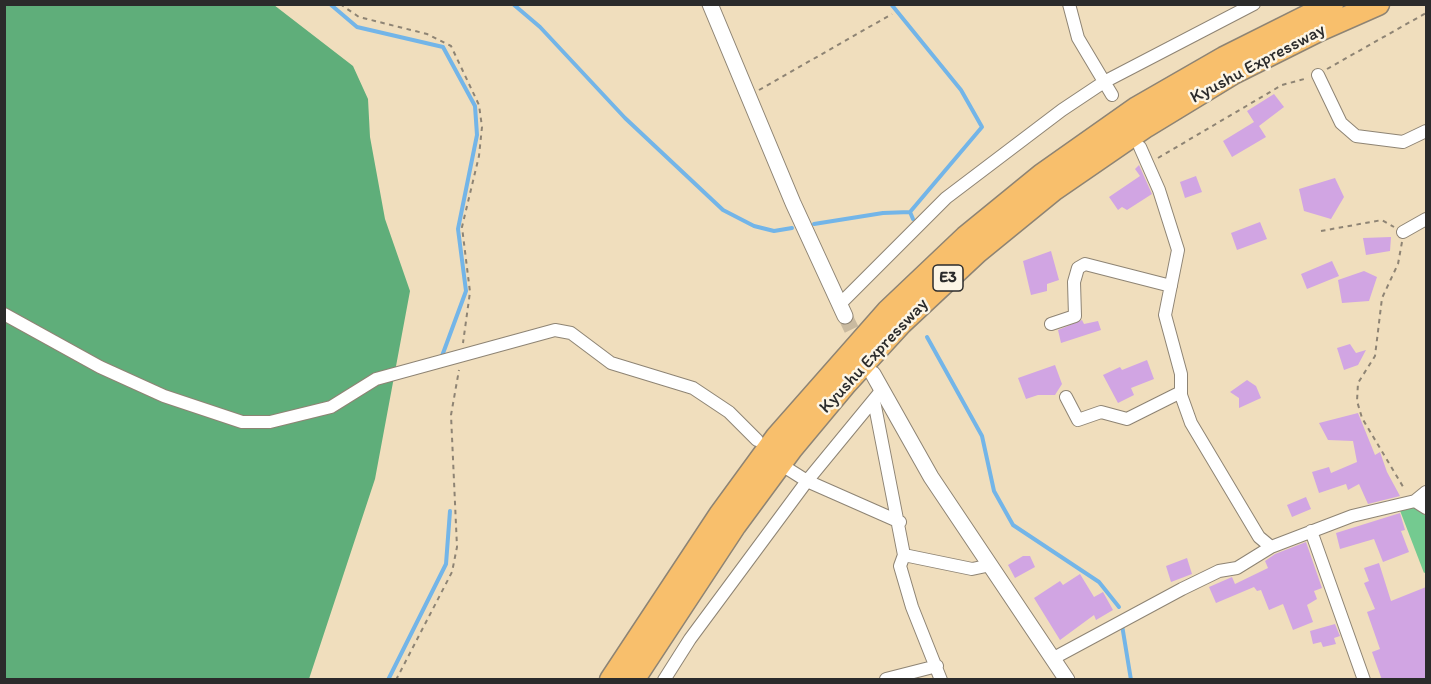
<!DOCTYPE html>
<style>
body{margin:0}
#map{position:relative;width:1431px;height:684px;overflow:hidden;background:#f0debd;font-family:Itim,sans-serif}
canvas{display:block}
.frame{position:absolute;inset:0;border:6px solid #2b2b2b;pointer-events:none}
</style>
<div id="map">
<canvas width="1431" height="684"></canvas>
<div class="frame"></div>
</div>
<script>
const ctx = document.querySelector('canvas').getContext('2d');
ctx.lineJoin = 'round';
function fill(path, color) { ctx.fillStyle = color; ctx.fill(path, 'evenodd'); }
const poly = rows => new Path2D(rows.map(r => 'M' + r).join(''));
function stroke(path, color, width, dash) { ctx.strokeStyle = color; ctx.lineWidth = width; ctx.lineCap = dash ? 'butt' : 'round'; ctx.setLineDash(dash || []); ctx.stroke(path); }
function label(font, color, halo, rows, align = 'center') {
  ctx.font = font + ' Itim,sans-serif'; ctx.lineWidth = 5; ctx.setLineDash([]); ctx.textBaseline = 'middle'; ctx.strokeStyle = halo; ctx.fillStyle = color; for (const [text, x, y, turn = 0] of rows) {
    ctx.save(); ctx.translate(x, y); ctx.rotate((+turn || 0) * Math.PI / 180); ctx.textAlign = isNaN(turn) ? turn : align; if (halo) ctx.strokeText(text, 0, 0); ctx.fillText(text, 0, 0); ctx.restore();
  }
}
fill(poly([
 [1399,508,1415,508,1426,516,1426,572,1424,573]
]), '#74ca90');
fill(poly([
 [4,5,274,5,353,66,368,99,370,137,385,219,410,291,375,479,309,679,5,679]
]), '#5fae7a');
stroke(poly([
 [330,4,357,27,443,47,475,106,477,135,458,229,466,291,442,356],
 [513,4,540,27,625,118,723,210,754,226,774,231,792,228],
 [910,212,913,219],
 [814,224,883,213,910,212,982,127,961,90,891,4],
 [927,337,982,436,994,491,1013,525,1099,582,1119,607],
 [1122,625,1131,680],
 [388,680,446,564,450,511]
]), '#73b5e8', 4);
fill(poly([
 [1274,94,1284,107,1259,126,1266,137,1232,157,1223,141,1254,122,1247,111],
 [1139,165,1152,194,1127,210,1122,207,1118,210,1109,197,1140,176,1135,169],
 [1196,176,1202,192,1185,198,1180,182],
 [1335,178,1344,197,1331,219,1304,211,1299,189],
 [1260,222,1267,239,1237,250,1231,233],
 [1391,237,1390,251,1366,255,1363,238],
 [1051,251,1059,280,1047,284,1047,291,1031,295,1023,261],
 [1332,261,1339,276,1307,289,1301,274],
 [1364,271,1377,277,1369,301,1342,303,1338,280],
 [1082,320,1084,324,1098,321,1101,330,1061,343,1058,330],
 [1350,344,1356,353,1366,350,1358,365,1344,370,1337,348],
 [1147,360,1154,379,1131,388,1134,395,1118,403,1103,375,1120,367,1122,370],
 [1055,365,1062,384,1055,395,1038,395,1026,399,1018,378],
 [1247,380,1256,386,1261,398,1239,408,1239,398,1230,392],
 [1358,413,1375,455,1380,452,1387,472,1400,496,1368,504,1359,484,1348,490,1346,484,1319,493,1312,472,1329,467,1331,473,1357,462,1353,441,1328,440,1319,423],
 [1306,497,1311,509,1292,517,1287,505],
 [1400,513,1405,530,1401,531,1409,552,1383,562,1374,539,1340,549,1336,533],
 [1306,542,1322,588,1314,591,1317,599,1307,605,1313,622,1293,630,1283,604,1269,610,1261,590,1257,591,1254,587,1216,603,1209,587,1232,577,1235,584,1268,568,1265,561,1275,554],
 [1023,556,1030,556,1035,567,1015,578,1008,565],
 [1187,558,1192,574,1171,582,1166,566],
 [1379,563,1391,601,1426,587,1426,680,1382,680,1372,652,1380,649,1367,612,1375,609,1364,583,1369,581,1364,568],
 [1080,574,1094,597,1103,592,1113,610,1096,620,1094,615,1060,640,1034,598,1060,581,1063,585],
 [1335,624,1340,636,1334,638,1336,644,1323,647,1321,642,1313,644,1310,631]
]), '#d1a5e3');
stroke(poly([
 [845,316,862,351]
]), '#c9baa0', 15, [15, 8]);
const minor = poly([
 [1069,4,1078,38,1112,95],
 [1318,75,1341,123,1356,136,1403,142,1426,131],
 [1140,147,1159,190,1178,250,1165,315,1181,374,1181,395,1191,423,1259,537,1271,547],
 [1403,232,1426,219],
 [841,303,946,198,1062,110,1104,82,1254,4],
 [4,314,100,367,164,396,242,422,270,422,331,407,376,379,555,330,571,333,611,363,693,388,729,412,757,440],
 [1051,324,1075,316,1074,282,1078,268,1085,264,1171,286],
 [1066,397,1078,420,1101,412,1127,419,1181,392],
 [874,401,904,555,972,569,991,565],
 [788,469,807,481,900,522],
 [1415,501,1426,508],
 [1311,531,1364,680],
 [904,555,900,566,912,607,941,680],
 [1052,659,1182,589,1219,571,1237,568,1271,547,1352,516,1415,501,1426,492],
 [886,679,937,666],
 [664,680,690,639,807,481,881,391]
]);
const tertiary = poly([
 [710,4,793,203,845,316],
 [873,374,931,477,1067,680]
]);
const motorway = poly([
 [611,680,720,515,777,437,888,311,966,237,1042,175,1137,108,1224,58,1332,4],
 [633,680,735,525,791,449,846,383,901,323,977,252,1053,190,1146,126,1233,73,1319,30,1378,4]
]);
stroke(minor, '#8e8474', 14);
stroke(tertiary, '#8e8474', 17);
stroke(motorway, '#8e8474', 25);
stroke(poly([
 [340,4,359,17,427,34,451,46,479,105,482,127,479,156,462,227,470,292,463,343],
 [1327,69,1426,13],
 [759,90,892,14],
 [1158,158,1282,85,1308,78],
 [1321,231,1382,220,1394,227],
 [1402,242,1398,264,1382,298,1375,356,1358,383,1357,401,1362,418,1405,490],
 [396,680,452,572,457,547,451,415,459,370]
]), '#8e8474', 2, [4.5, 4.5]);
stroke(minor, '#fff', 12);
stroke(tertiary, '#fff', 15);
stroke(motorway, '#f8bf6c', 22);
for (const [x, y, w] of [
 [948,278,30]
]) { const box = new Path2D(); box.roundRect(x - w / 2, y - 13, w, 26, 4.5); ctx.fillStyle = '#fcf5e5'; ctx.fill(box); stroke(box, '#2b2b2b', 1.5); }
label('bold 16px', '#2b2b2b', null, [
 ["E3",948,278]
]);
label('18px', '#2b2b2b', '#fcf5e5', [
 ["Kyushu Expressway",1258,64,-28],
 ["Kyushu Expressway",874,356,-47]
]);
</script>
